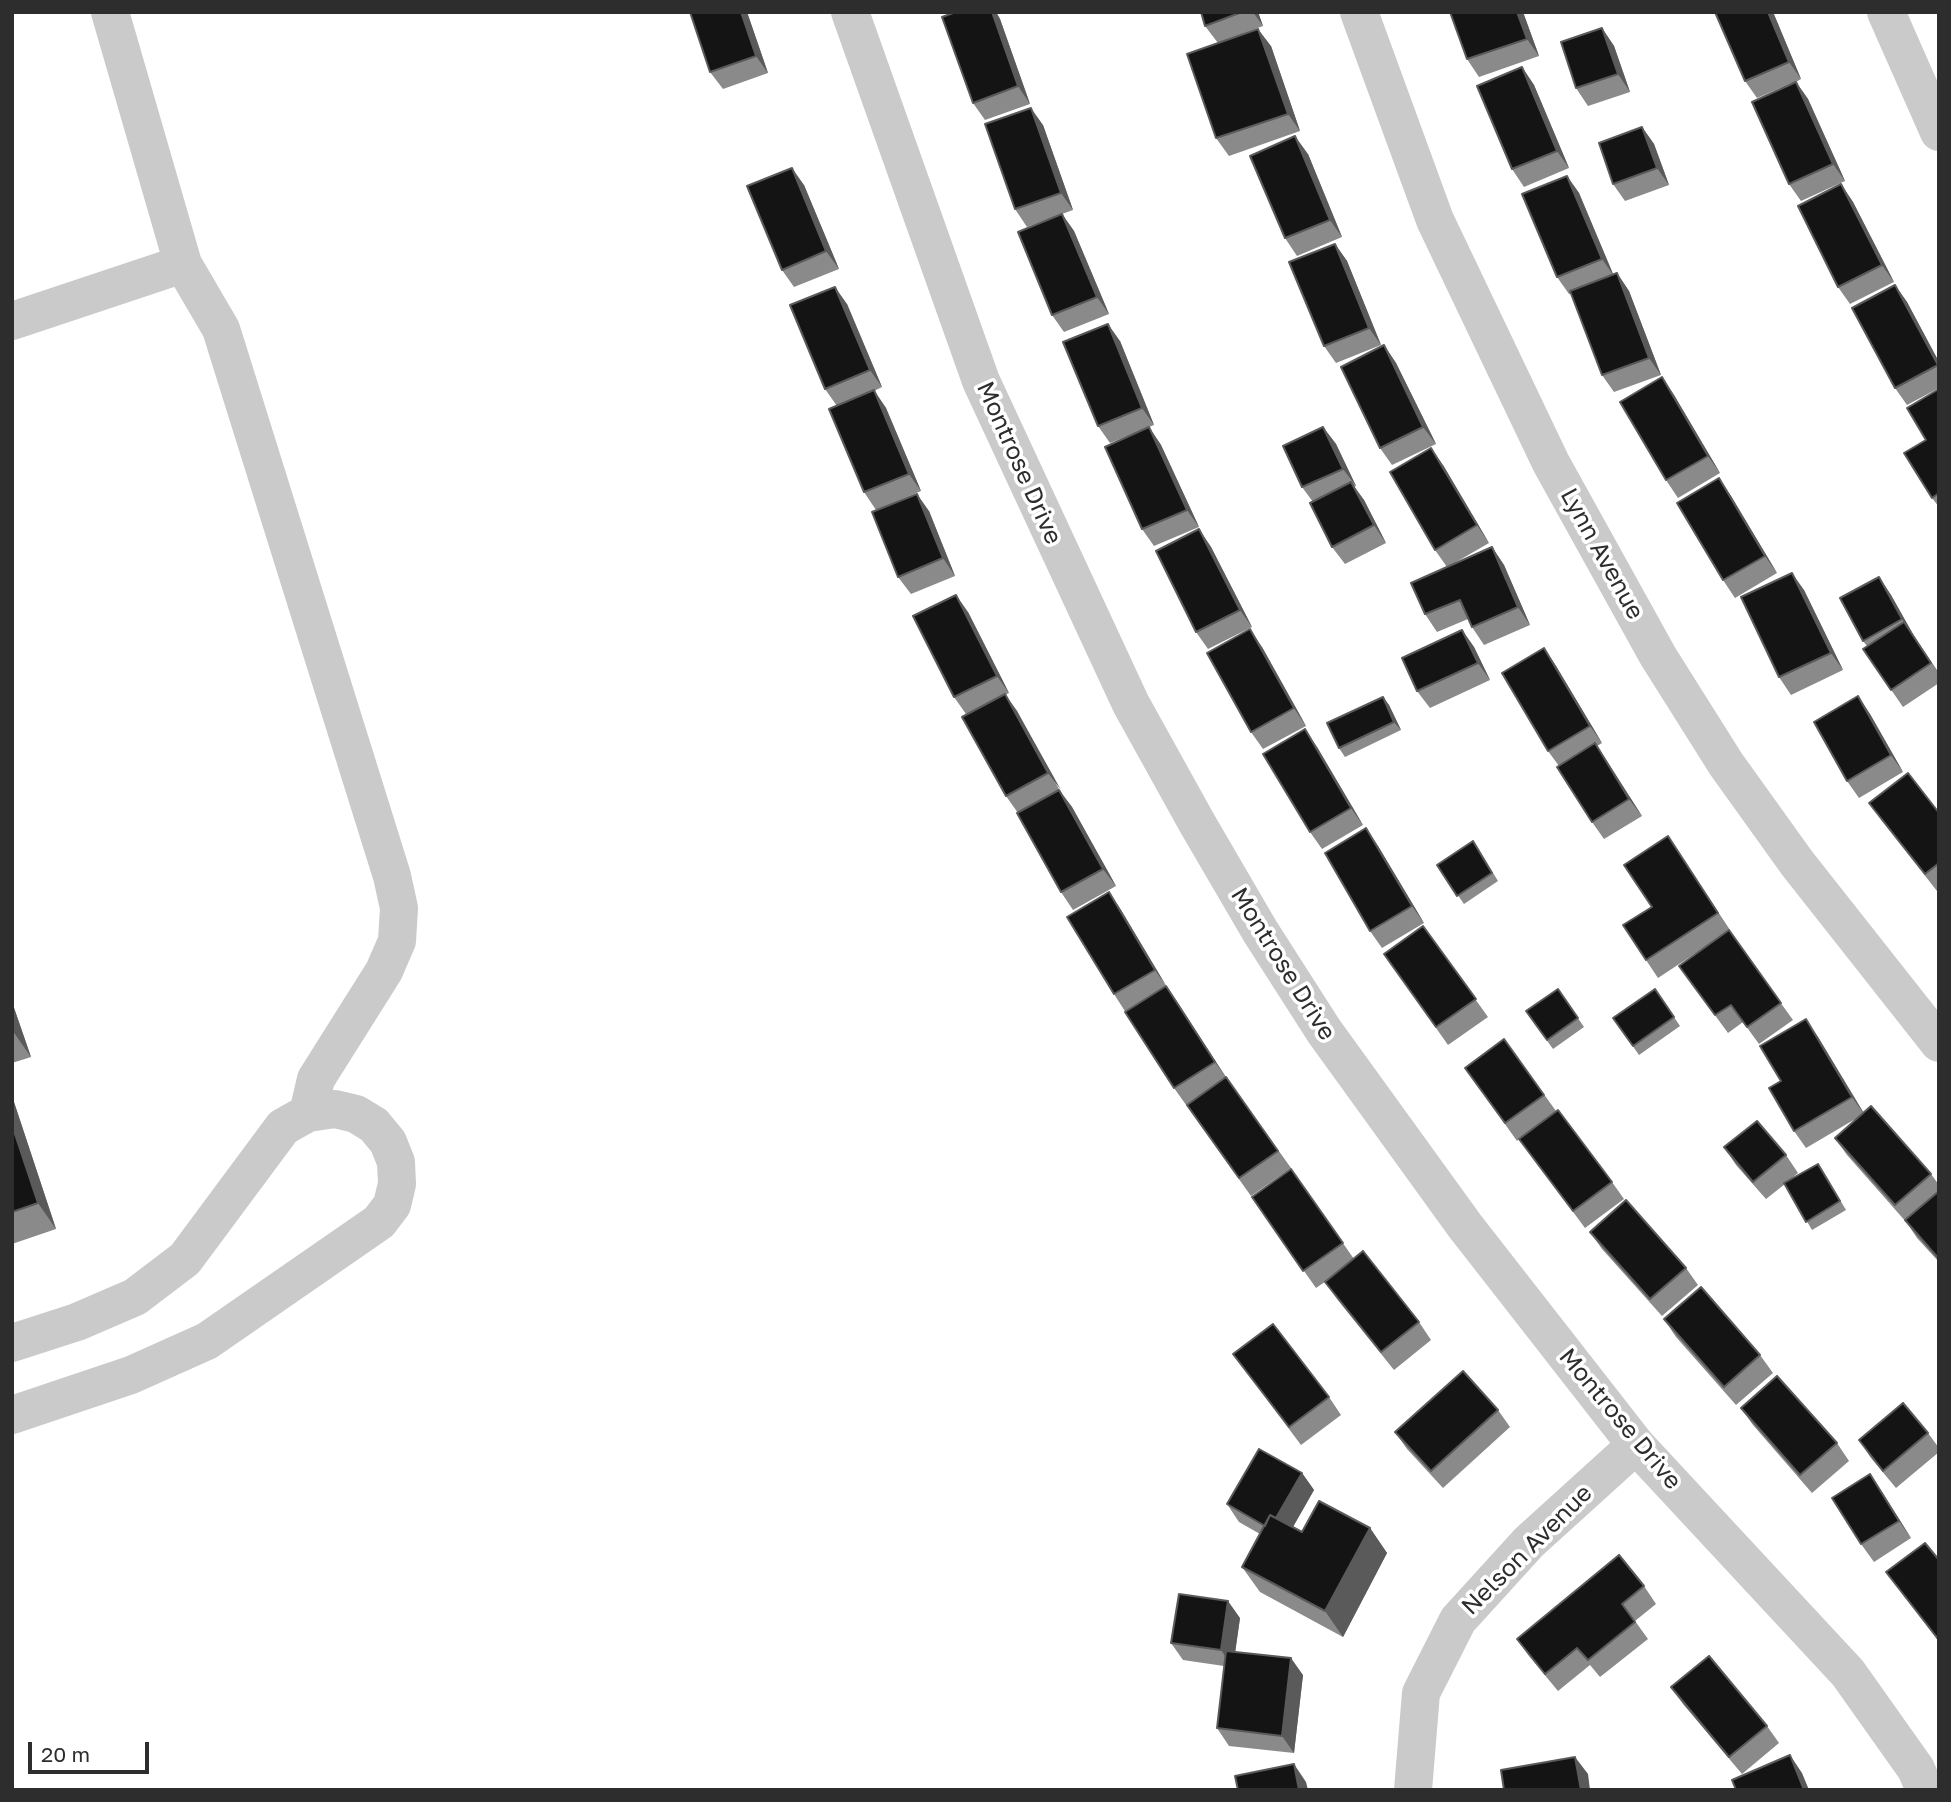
<!DOCTYPE html>
<style>
body{margin:0}
#map{position:relative;width:1951px;height:1802px;overflow:hidden;background:#fff;font-family:"Golos Text",sans-serif}
canvas{display:block}
.frame{position:absolute;inset:0;border:14px solid #2d2d2d;pointer-events:none}
.scale{position:absolute;left:28px;top:1742px;width:121px;height:32px;box-sizing:border-box;border:4px solid #2d2d2d;border-top:0;padding-left:9px;font-size:21px;line-height:24px;white-space:nowrap;color:#2d2d2d;-webkit-text-stroke:5px #fff;paint-order:stroke}
</style>
<div id="map">
<canvas width="1951" height="1802"></canvas>
<div class="frame"></div>
<div class="scale">20 m</div>
</div>
<script>
const ctx = document.querySelector('canvas').getContext('2d');
ctx.lineJoin = 'round';
const poly = rows => new Path2D(rows.map(r => 'M' + r).join(''));
function stroke(path, color, width, dash) { ctx.strokeStyle = color; ctx.lineWidth = width; ctx.lineCap = dash ? 'butt' : 'round'; ctx.setLineDash(dash || []); ctx.stroke(path); }
function fill(path, color) { ctx.fillStyle = color; ctx.fill(path, 'evenodd'); }
function label(font, color, halo, rows, align = 'center') {
  ctx.font = font + ' "Golos Text",sans-serif'; ctx.lineWidth = 7; ctx.setLineDash([]); ctx.textBaseline = 'middle'; ctx.strokeStyle = halo; ctx.fillStyle = color; for (const [text, x, y, turn = 0] of rows) {
    ctx.save(); ctx.translate(x, y); ctx.rotate((+turn || 0) * Math.PI / 180); ctx.textAlign = isNaN(turn) ? turn : align; if (halo) ctx.strokeText(text, 0, 0); ctx.fillText(text, 0, 0); ctx.restore();
  }
}
stroke(poly([
 [110,12,183,264,221,329,392,876,399,908,397,941,384,971,316,1079,308,1113],
 [850,12,981,381,1131,704,1197,823,1260,931,1324,1031,1465,1226,1636,1445,1848,1673,1916,1769,1925,1790],
 [1359,12,1435,220,1551,463,1658,656,1726,764,1797,863,1939,1043],
 [1886,12,1939,132],
 [12,321,183,264],
 [12,1343,77,1322,135,1297,185,1259,283,1127,308,1113,335,1109,356,1114,374,1125,388,1142,396,1162,397,1184,392,1205,379,1222,207,1341,131,1375,12,1415],
 [1413,1790,1421,1693,1458,1620,1529,1542,1636,1445]
]), '#cacaca', 38);
fill(poly([
 [690,12,747,12,768,73,723,89,710,72],
 [946,12,996,12,1000,19,1030,104,985,120,973,103,948,15],
 [1201,12,1258,12,1263,26,1218,43,1205,26],
 [1523,12,1539,56,1479,77,1467,59],
 [1773,12,1801,79,1796,82,1808,99,1845,181,1801,201,1789,184,1792,83,1757,98,1745,81],
 [1602,28,1614,46,1630,92,1588,106,1576,88],
 [1271,46,1300,131,1229,156,1216,138],
 [1522,67,1534,85,1569,168,1524,187,1512,169],
 [1043,125,1073,210,1062,214,1074,231,1109,314,1064,332,1052,315,1059,215,1027,227,1015,209],
 [1642,127,1654,144,1669,185,1625,201,1613,184],
 [1308,154,1342,237,1297,256,1285,238],
 [1567,176,1579,193,1613,275,1617,273,1629,291,1661,375,1614,392,1602,375,1571,294,1569,294,1557,277],
 [1841,184,1853,202,1894,282,1850,304,1838,287],
 [804,185,839,269,794,287,782,270],
 [1335,244,1347,261,1381,345,1336,363,1324,346],
 [1895,285,1907,302,1939,362,1939,388,1907,405,1895,388],
 [847,304,882,387,874,391,886,408,921,491,876,510,864,492,837,406,825,389],
 [1120,341,1154,425,1149,427,1161,445,1199,527,1154,546,1142,529,1148,428,1110,443,1098,426],
 [1384,345,1396,363,1436,444,1392,465,1380,448],
 [1662,377,1674,395,1720,473,1678,498,1666,480],
 [1939,389,1939,507,1932,498,1926,440],
 [1323,427,1336,444,1356,486,1354,487,1364,500,1386,543,1345,564,1332,547,1313,502,1302,487],
 [1443,465,1489,543,1451,565,1492,547,1504,565,1530,625,1484,645,1472,627,1468,619,1437,632,1425,614,1447,567,1435,550],
 [1719,478,1731,496,1777,573,1735,598,1723,580],
 [929,511,955,576,911,594,898,577],
 [1199,529,1211,547,1252,627,1208,649,1196,632],
 [1879,577,1891,595,1914,636,1939,673,1939,683,1903,707,1863,649,1867,646,1863,641],
 [1804,590,1843,670,1791,695,1779,677],
 [968,612,1009,693,1005,695,1017,711,1060,791,1072,807,1116,886,1073,910,1061,892,1018,813,1006,796,987,704,966,714,954,697],
 [1462,630,1474,647,1490,680,1430,708,1417,691],
 [1262,647,1306,726,1263,749,1251,732],
 [1544,648,1556,666,1602,743,1597,746,1642,816,1604,839,1592,822,1559,766,1548,751],
 [1858,696,1870,714,1903,772,1859,798,1847,781],
 [1383,697,1389,705,1401,730,1345,757,1339,748],
 [1317,747,1363,825,1322,849,1310,832],
 [1869,803,1939,813,1939,890,1937,891,1882,821],
 [1378,846,1424,923,1382,948,1370,931],
 [1479,850,1498,881,1464,904,1437,865],
 [1680,854,1730,930,1729,931,1793,1020,1759,1044,1743,1022,1728,1033,1679,966,1717,939,1658,978,1646,960,1652,907],
 [1109,892,1121,910,1167,988,1226,1077,1291,1168,1251,1196,1174,1088,1114,994],
 [1423,926,1488,1017,1448,1045,1384,954],
 [1558,989,1584,1027,1553,1049,1526,1011],
 [1655,989,1680,1026,1639,1055,1613,1018],
 [12,1002,31,1057,12,1063],
 [1818,1037,1864,1113,1931,1174,1939,1185,1939,1262,1917,1238,1907,1223,1847,1155,1835,1138,1857,1118,1806,1148,1794,1131,1781,1081],
 [1504,1039,1556,1111,1612,1182,1624,1199,1585,1228,1519,1139,1517,1141,1465,1068],
 [12,1096,56,1229,12,1244],
 [1724,1147,1786,1155,1798,1173,1787,1182,1824,1173,1846,1210,1812,1230,1785,1184,1766,1199,1736,1165],
 [1291,1169,1354,1259,1419,1322,1431,1340,1394,1370,1337,1299,1325,1282,1332,1277,1316,1288,1252,1197],
 [1590,1232,1686,1268,1698,1285,1662,1316,1602,1249],
 [1664,1319,1760,1355,1773,1373,1736,1405,1676,1337],
 [1233,1354,1329,1397,1341,1415,1301,1445],
 [1741,1408,1837,1443,1849,1461,1812,1493,1753,1425],
 [1498,1410,1510,1427,1443,1488,1407,1449,1395,1432],
 [1928,1433,1939,1448,1939,1452,1896,1488,1871,1458,1859,1440],
 [1302,1473,1314,1490,1293,1527,1302,1532,1370,1528,1387,1553,1343,1637,1260,1592,1242,1567,1260,1534,1239,1522,1227,1504],
 [1882,1492,1911,1538,1874,1562,1861,1544],
 [1939,1560,1939,1642,1886,1572],
 [1644,1586,1656,1604,1635,1621,1648,1639,1600,1677,1590,1665,1558,1691,1529,1656,1517,1639],
 [1240,1618,1235,1652,1303,1675,1294,1753,1229,1746,1217,1728,1224,1666,1183,1660,1171,1643],
 [1671,1687,1767,1726,1779,1743,1742,1774,1683,1704]
]), '#8a8a8a');
fill(poly([
 [741,12,747,12,768,73,756,56],
 [992,12,996,12,1000,19,1030,104,1018,86],
 [1253,12,1258,12,1263,26],
 [1517,12,1523,12,1539,56,1527,39],
 [1768,12,1773,12,1801,79,1789,62],
 [1602,28,1614,46,1630,92,1618,74],
 [1258,29,1271,46,1300,131,1288,114],
 [1522,67,1534,85,1569,168,1557,151],
 [1796,82,1808,99,1845,181,1833,164],
 [1031,108,1043,125,1073,210,1061,193],
 [1642,127,1654,144,1669,185,1657,168],
 [1295,136,1308,154,1342,237,1330,220],
 [792,168,804,185,839,269,826,251],
 [1567,176,1579,193,1614,276,1602,259],
 [1841,184,1853,202,1894,282,1882,265],
 [1062,214,1074,231,1109,314,1097,297],
 [1335,244,1347,261,1381,345,1369,328],
 [1617,273,1629,291,1661,375,1649,358],
 [1895,285,1907,302,1939,362,1939,366],
 [835,287,847,304,882,387,870,370],
 [1108,324,1120,341,1154,425,1142,408],
 [1384,345,1396,363,1436,444,1423,427],
 [1662,377,1674,395,1720,473,1708,456],
 [874,390,886,408,921,491,909,474],
 [1149,427,1161,445,1199,527,1187,510],
 [1323,427,1336,444,1356,486,1343,469],
 [1431,448,1443,465,1489,543,1477,525],
 [1719,478,1731,496,1777,573,1765,556],
 [1351,482,1364,500,1386,543,1374,525],
 [917,494,929,511,955,576,943,558],
 [1199,529,1211,547,1252,627,1240,610],
 [1492,547,1504,565,1530,625,1518,607],
 [1792,573,1804,590,1843,670,1831,653],
 [1879,577,1891,595,1914,636,1939,674,1902,619],
 [956,595,968,612,1009,693,997,676],
 [1250,629,1262,647,1306,726,1294,708],
 [1462,630,1474,647,1490,680,1478,663],
 [1544,648,1556,666,1602,743,1590,726],
 [1005,694,1017,711,1061,790,1048,773],
 [1858,696,1870,714,1903,772,1891,755],
 [1383,697,1389,705,1401,730,1394,722],
 [1305,729,1317,747,1363,825,1351,808],
 [1595,743,1607,761,1642,816,1629,799],
 [1059,790,1072,807,1116,886,1103,869],
 [1366,828,1378,846,1424,923,1412,906],
 [1109,892,1121,910,1167,987,1155,970],
 [1166,986,1178,1003,1227,1079,1215,1062],
 [12,1002,31,1057,12,1030],
 [1806,1019,1818,1037,1864,1114,1852,1097],
 [12,1096,56,1229,38,1203,12,1125],
 [1302,1473,1314,1490,1282,1546,1270,1529],
 [1870,1474,1882,1492,1911,1538,1899,1521],
 [1370,1528,1387,1553,1343,1637,1325,1611],
 [1228,1601,1240,1618,1233,1668,1221,1650],
 [1291,1658,1303,1675,1294,1753,1282,1736],
 [1790,1755,1802,1773,1809,1790,1804,1790],
 [1575,1757,1588,1774,1590,1790,1581,1790],
 [1294,1764,1306,1782,1308,1790,1299,1790]
]), '#5a5a5a');
const building = poly([
 [690,12,741,12,756,56,710,72,690,12],
 [956,12,992,12,1018,86,973,103,942,17,956,12],
 [1201,12,1242,12,1205,26,1201,12],
 [1450,12,1517,12,1527,39,1467,59,1450,12],
 [1715,12,1768,12,1789,62,1745,81,1715,12],
 [1602,28,1618,74,1576,88,1561,42,1602,28],
 [1258,29,1288,114,1216,138,1187,54,1258,29],
 [1522,67,1557,151,1512,169,1477,86,1522,67],
 [1796,82,1833,164,1789,184,1752,102,1796,82],
 [1031,108,1061,193,1015,209,985,124,1031,108],
 [1642,127,1657,168,1613,184,1599,143,1642,127],
 [1295,136,1330,220,1285,238,1250,156,1295,136],
 [792,168,826,251,782,270,747,186,792,168],
 [1567,176,1602,259,1557,277,1522,194,1567,176],
 [1841,184,1882,265,1838,287,1798,206,1841,184],
 [1062,214,1097,297,1052,315,1018,232,1062,214],
 [1335,244,1369,328,1324,346,1289,262,1335,244],
 [1617,273,1649,358,1602,375,1570,291,1617,273],
 [1895,285,1938,365,1895,388,1852,308,1895,285],
 [835,287,870,370,825,389,790,305,835,287],
 [1108,324,1142,408,1098,426,1063,342,1108,324],
 [1384,345,1423,427,1380,448,1341,367,1384,345],
 [1662,377,1708,456,1666,480,1620,402,1662,377],
 [1939,389,1939,493,1932,498,1904,453,1926,440,1907,408,1939,389],
 [874,390,909,474,864,492,829,409,874,390],
 [1149,427,1187,510,1142,529,1105,447,1149,427],
 [1323,427,1343,469,1302,487,1283,446,1323,427],
 [1431,448,1477,525,1435,550,1390,472,1431,448],
 [1719,478,1765,556,1723,580,1677,503,1719,478],
 [1351,482,1374,525,1332,547,1310,503,1351,482],
 [917,494,943,558,898,577,872,512,917,494],
 [1199,529,1240,610,1196,632,1156,551,1199,529],
 [1492,547,1518,607,1472,627,1460,600,1425,614,1411,583,1492,547],
 [1792,573,1831,653,1779,677,1741,597,1792,573],
 [1879,577,1902,619,1863,641,1840,598,1879,577],
 [956,595,997,676,954,697,913,616,956,595],
 [1904,622,1931,663,1891,690,1863,649,1904,622],
 [1250,629,1294,708,1251,732,1207,653,1250,629],
 [1462,630,1478,663,1417,691,1402,658,1462,630],
 [1544,648,1590,726,1548,751,1502,673,1544,648],
 [1005,694,1048,773,1006,796,962,717,1005,694],
 [1858,696,1891,755,1847,781,1814,722,1858,696],
 [1383,697,1394,722,1339,748,1327,723,1383,697],
 [1305,729,1351,808,1310,832,1263,754,1305,729],
 [1595,743,1629,799,1592,822,1557,767,1595,743],
 [1908,773,1939,813,1939,863,1925,874,1869,803,1908,773],
 [1059,790,1103,869,1061,892,1017,813,1059,790],
 [1366,828,1412,906,1370,931,1325,853,1366,828],
 [1668,836,1718,913,1646,960,1623,925,1652,907,1624,865,1668,836],
 [1473,841,1492,873,1457,896,1437,865,1473,841],
 [1109,892,1155,970,1114,994,1067,917,1109,892],
 [1423,926,1476,999,1436,1027,1384,954,1423,926],
 [1729,930,1781,1003,1747,1027,1731,1005,1715,1015,1679,966,1729,930],
 [1166,986,1215,1062,1174,1088,1125,1012,1166,986],
 [1558,989,1578,1018,1547,1040,1526,1011,1558,989],
 [1655,989,1674,1017,1633,1046,1613,1018,1655,989],
 [1806,1019,1852,1097,1794,1131,1769,1088,1781,1081,1760,1046,1806,1019],
 [1504,1039,1544,1095,1505,1123,1465,1068,1504,1039],
 [1226,1077,1278,1151,1239,1178,1187,1105,1226,1077],
 [1871,1106,1931,1174,1895,1205,1835,1138,1871,1106],
 [1558,1110,1612,1182,1573,1211,1519,1139,1558,1110],
 [1757,1121,1786,1155,1753,1182,1724,1147,1757,1121],
 [12,1125,38,1203,12,1212,12,1125],
 [1818,1164,1840,1201,1806,1222,1784,1183,1818,1164],
 [1291,1169,1343,1243,1303,1271,1252,1197,1291,1169],
 [1939,1191,1939,1259,1905,1220,1939,1191],
 [1626,1200,1686,1268,1650,1299,1590,1232,1626,1200],
 [1363,1251,1419,1322,1381,1352,1325,1282,1363,1251],
 [1701,1287,1760,1355,1724,1387,1664,1319,1701,1287],
 [1273,1324,1329,1397,1289,1427,1233,1354,1273,1324],
 [1463,1371,1498,1410,1431,1471,1395,1432,1463,1371],
 [1777,1376,1837,1443,1800,1475,1741,1408,1777,1376],
 [1903,1403,1928,1433,1883,1471,1859,1440,1903,1403],
 [1259,1449,1302,1473,1276,1518,1270,1515,1265,1526,1227,1504,1259,1449],
 [1870,1474,1899,1521,1861,1544,1832,1498,1870,1474],
 [1319,1501,1370,1528,1325,1611,1242,1567,1270,1515,1302,1532,1319,1501],
 [1925,1543,1939,1560,1939,1640,1886,1572,1925,1543],
 [1619,1555,1644,1586,1622,1604,1635,1622,1588,1660,1577,1648,1545,1674,1517,1639,1619,1555],
 [1179,1594,1228,1601,1221,1650,1171,1643,1179,1594],
 [1226,1651,1291,1658,1282,1736,1217,1728,1226,1651],
 [1709,1656,1767,1726,1729,1757,1671,1687,1709,1656],
 [1790,1755,1804,1790,1736,1790,1732,1780,1790,1755],
 [1575,1757,1581,1790,1504,1790,1501,1770,1575,1757],
 [1294,1764,1299,1790,1238,1790,1235,1776,1294,1764]
]);
fill(building, '#141414');
stroke(building, '#5a5a5a', 2);
label('24px', '#2d2d2d', '#fff', [
 ["Montrose Drive",1019,463,66],
 ["Lynn Avenue",1602,554,61],
 ["Montrose Drive",1283,964,58],
 ["Montrose Drive",1620,1419,50],
 ["Nelson Avenue",1527,1550,-45]
]);
</script>
